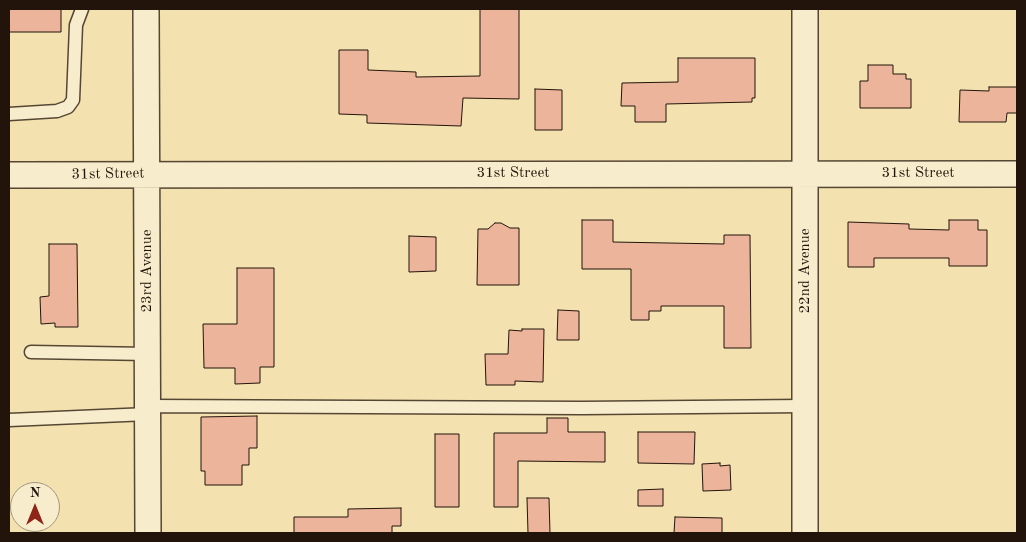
<!DOCTYPE html>
<style>
body{margin:0}
#map{position:relative;width:1026px;height:542px;overflow:hidden;background:#f3e1af;font-family:"Old Standard TT",serif}
canvas{display:block}
.frame{position:absolute;inset:0;border:10px solid #22140b;pointer-events:none}
.north{position:absolute;left:10px;top:482px;width:50px;height:50px;box-sizing:border-box;background:#f7eccb;border:1px solid #a2967e;border-radius:50%;rotate:0deg;font-size:14px;font-weight:700;line-height:20px;text-align:center;color:#22140b}
.north::after{content:'';display:block;margin:auto;width:18px;height:22px;background:#8f2418;clip-path:polygon(50% 0,100% 100%,50% 72%,0 100%)}
</style>
<div id="map">
<canvas width="1026" height="542"></canvas>
<div class="frame"></div>
<div class="north">N</div>
</div>
<script>
const ctx = document.querySelector('canvas').getContext('2d');
ctx.lineJoin = 'round';
function fill(path, color) { ctx.fillStyle = color; ctx.fill(path, 'evenodd'); }
const poly = rows => new Path2D(rows.map(r => 'M' + r).join(''));
function stroke(path, color, width, dash) { ctx.strokeStyle = color; ctx.lineWidth = width; ctx.lineCap = dash ? 'butt' : 'round'; ctx.setLineDash(dash || []); ctx.stroke(path); }
function label(font, color, halo, rows, align = 'center') {
  ctx.font = font + ' "Old Standard TT",serif'; ctx.lineWidth = 4; ctx.setLineDash([]); ctx.textBaseline = 'middle'; ctx.strokeStyle = halo; ctx.fillStyle = color; for (const [text, x, y, turn = 0] of rows) {
    ctx.save(); ctx.translate(x, y); ctx.rotate((+turn || 0) * Math.PI / 180); ctx.textAlign = isNaN(turn) ? turn : align; if (halo) ctx.strokeText(text, 0, 0); ctx.fillText(text, 0, 0); ctx.restore();
  }
}
const building = poly([
 [9,9,61,9,61,32,9,32,9,9],
 [480,9,519,9,519,99,463,98,461,126,367,123,367,115,339,114,339,50,368,50,368,70,416,72,416,77,480,76,480,9],
 [678,58,755,58,755,98,752,98,752,102,666,104,666,122,635,122,635,106,621,106,622,83,678,82,678,58],
 [868,65,893,65,893,74,906,74,906,79,911,79,911,108,860,108,860,81,868,81,868,65],
 [989,87,1017,87,1017,113,1007,113,1006,122,959,122,960,90,989,91,989,87],
 [535,89,562,90,562,130,535,130,535,89],
 [582,220,613,220,613,242,724,244,724,235,750,235,751,348,724,348,724,306,661,306,661,311,649,311,649,320,631,320,631,269,582,269,582,220],
 [949,220,978,220,978,230,987,230,987,266,949,266,949,258,874,258,874,267,848,267,848,222,909,224,909,229,949,230,949,220],
 [495,223,501,223,510,228,519,228,519,285,477,285,478,229,488,229,495,223],
 [409,236,436,237,436,271,409,272,409,236],
 [49,244,77,244,78,327,55,327,55,323,41,324,40,297,49,296,49,244],
 [237,268,274,268,274,367,260,367,260,383,235,384,235,368,204,368,203,324,237,324,237,268],
 [558,310,579,311,579,340,557,340,558,310],
 [522,329,544,329,543,382,515,381,515,385,486,385,485,354,508,354,509,330,522,331,522,329],
 [257,416,257,448,249,448,249,465,242,465,242,485,205,485,205,471,201,471,201,417,257,416],
 [547,418,568,418,568,432,605,432,605,462,518,461,518,507,494,507,494,433,547,433,547,418],
 [638,432,695,432,694,464,638,463,638,432],
 [435,434,459,434,459,507,435,507,435,434],
 [720,463,720,466,730,465,731,490,703,491,702,464,720,463],
 [663,489,663,506,638,506,638,490,663,489],
 [527,498,549,498,550,533,528,533,527,498],
 [401,508,401,526,392,526,392,533,294,533,294,517,348,517,348,509,401,508],
 [675,517,722,518,722,533,674,533,675,517]
]);
fill(building, '#ecb49a');
stroke(building, '#22140b', 1);
const service = poly([
 [9,114,57,111,68,107,73,100,76,25,82,9],
 [31,352,148,354],
 [148,406,582,408,805,406],
 [9,420,148,414]
]);
const minor = poly([
 [146,9,148,533],
 [805,9,805,533],
 [9,175,1017,174]
]);
stroke(service, '#564734', 15);
stroke(minor, '#564734', 28);
stroke(service, '#f7eccb', 12);
stroke(minor, '#f7eccb', 25);
label('15px', '#22140b', '#f7eccb', [
 ["31st Street",513,173],
 ["31st Street",918,173],
 ["31st Street",108,174,-1],
 ["23rd Avenue",147,271,-90],
 ["22nd Avenue",805,271,-90]
]);
</script>
